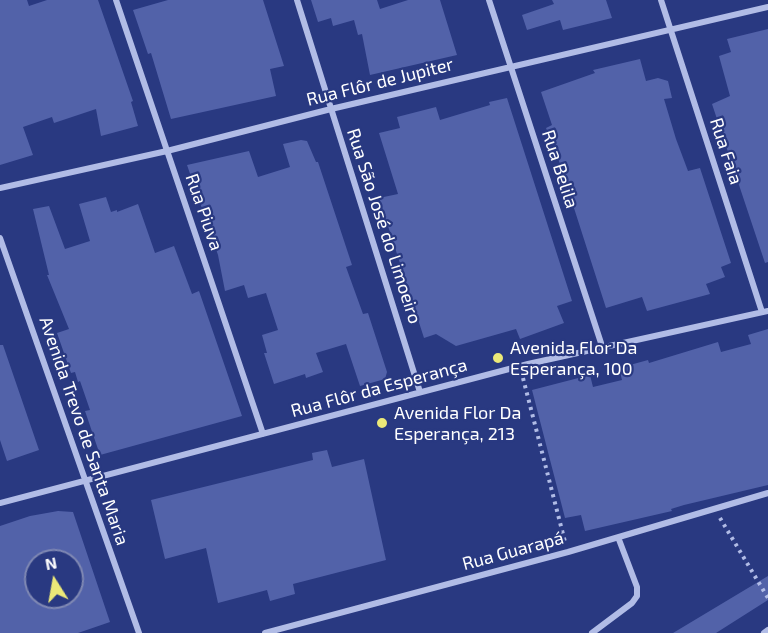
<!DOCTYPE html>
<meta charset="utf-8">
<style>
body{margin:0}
#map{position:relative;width:768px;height:633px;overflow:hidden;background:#293981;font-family:"Exo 2",sans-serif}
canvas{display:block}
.north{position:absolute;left:24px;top:549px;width:60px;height:60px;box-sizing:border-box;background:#293981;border:2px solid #7f88b3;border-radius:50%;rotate:349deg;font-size:16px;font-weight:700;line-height:24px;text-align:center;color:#fff}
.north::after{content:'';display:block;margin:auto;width:21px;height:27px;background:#ece978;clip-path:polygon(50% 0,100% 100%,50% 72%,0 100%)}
</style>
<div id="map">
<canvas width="768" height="633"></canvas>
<div class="north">N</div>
</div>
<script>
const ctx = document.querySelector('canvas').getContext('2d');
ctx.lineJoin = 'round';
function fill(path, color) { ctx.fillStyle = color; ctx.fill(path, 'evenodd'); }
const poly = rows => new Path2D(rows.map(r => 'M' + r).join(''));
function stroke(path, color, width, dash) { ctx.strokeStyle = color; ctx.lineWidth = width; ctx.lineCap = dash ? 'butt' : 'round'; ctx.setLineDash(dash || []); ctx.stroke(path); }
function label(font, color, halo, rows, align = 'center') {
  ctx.font = font + ' "Exo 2",sans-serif'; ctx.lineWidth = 4.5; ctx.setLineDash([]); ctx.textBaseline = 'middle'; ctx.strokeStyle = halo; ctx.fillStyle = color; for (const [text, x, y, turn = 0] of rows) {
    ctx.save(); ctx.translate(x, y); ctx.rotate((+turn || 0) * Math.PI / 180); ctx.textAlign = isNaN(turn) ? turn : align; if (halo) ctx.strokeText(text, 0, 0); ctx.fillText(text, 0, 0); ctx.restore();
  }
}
fill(poly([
 [0,0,27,0,29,6,47,0,98,0,133,101,131,102,138,126,101,136,96,109,54,123,52,117,23,127,33,155,0,165],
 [168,0,263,0,284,66,270,69,276,96,171,119,151,53,148,54,133,10],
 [311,0,377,0,380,9,408,0,440,0,457,55,370,75,362,34,358,35,354,20,333,26,331,18,318,22],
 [552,0,606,0,612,18,563,30,560,20,527,30,522,15,554,4],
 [768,29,768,262,765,263,712,104,730,96,719,56,731,52,727,39],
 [640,59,646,81,658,78,668,81,672,98,664,99,676,139,688,171,700,168,731,263,721,267,725,277,706,284,710,294,647,311,642,297,606,308,557,155,546,128,552,125,541,92,595,73,593,70],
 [507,98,572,301,557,306,564,323,520,339,516,329,456,346,436,334,424,338,379,198,398,194,379,133,400,128,397,117,436,107,440,120,490,105,489,102],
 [301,140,307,141,316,162,318,162,352,265,346,267,363,314,368,313,387,372,385,379,360,386,346,344,316,353,323,372,306,378,305,374,274,384,264,353,267,353,262,335,278,330,266,293,248,298,244,285,225,291,218,255,187,165,249,151,258,177,290,167,283,144],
 [106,197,111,212,117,210,117,212,138,204,155,253,174,246,192,294,199,291,242,416,100,455,85,411,90,410,80,381,78,382,75,372,71,373,57,333,69,329,47,275,49,275,33,209,49,206,65,249,90,241,79,204],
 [768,329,768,485,684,505,671,509,672,511,585,531,581,515,565,518,532,390,590,375,593,387,622,380,619,368,648,360,649,363,718,342,721,352,751,344,748,335],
 [0,345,3,345,39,450,7,461,0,440],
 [327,450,332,467,364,459,386,560,293,584,295,594,270,601,267,590,218,603,206,548,165,559,151,500,313,460,312,453],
 [58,511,73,512,110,622,78,633,0,633,0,526,30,516],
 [36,561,72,561,72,597,36,597],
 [768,576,768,600,716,633,673,633]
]), '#5262a9');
stroke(poly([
 [523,378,565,542],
 [720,518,768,598]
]), '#b1bce6', 4, [3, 4.5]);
stroke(poly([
 [116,0,263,434],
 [297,0,420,392],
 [489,0,602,346],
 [661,0,762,312],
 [0,188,167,151,331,109,768,7],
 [0,238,139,633],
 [0,503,528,364,768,311],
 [265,633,568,552,768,493],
 [592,633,632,603,637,596,637,587,618,537],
 [764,633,768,630]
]), '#b1bce6', 6);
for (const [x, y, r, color] of [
 [498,358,6,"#ece978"],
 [382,423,6,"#ece978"]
]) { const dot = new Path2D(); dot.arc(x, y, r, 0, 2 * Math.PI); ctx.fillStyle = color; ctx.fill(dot); stroke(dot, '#293981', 2); }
label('18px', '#fff', '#293981', [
 ["Rua Flôr de Jupiter",380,82,-14],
 ["Rua Faia",726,151,72],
 ["Rua Belila",560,169,72],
 ["Rua Piuva",204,212,71],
 ["Rua São José do Limoeiro",384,226,72],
 ["Rua Flôr da Esperança",379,388,-15],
 ["Avenida Trevo de Santa Maria",84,431,71],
 ["Rua Guarapá",513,551,-15]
]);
label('18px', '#fff', '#293981', [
 ["Avenida Flor Da",510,348],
 ["Esperança, 100",510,369],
 ["Avenida Flor Da",394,413],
 ["Esperança, 213",394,434]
], 'left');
</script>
